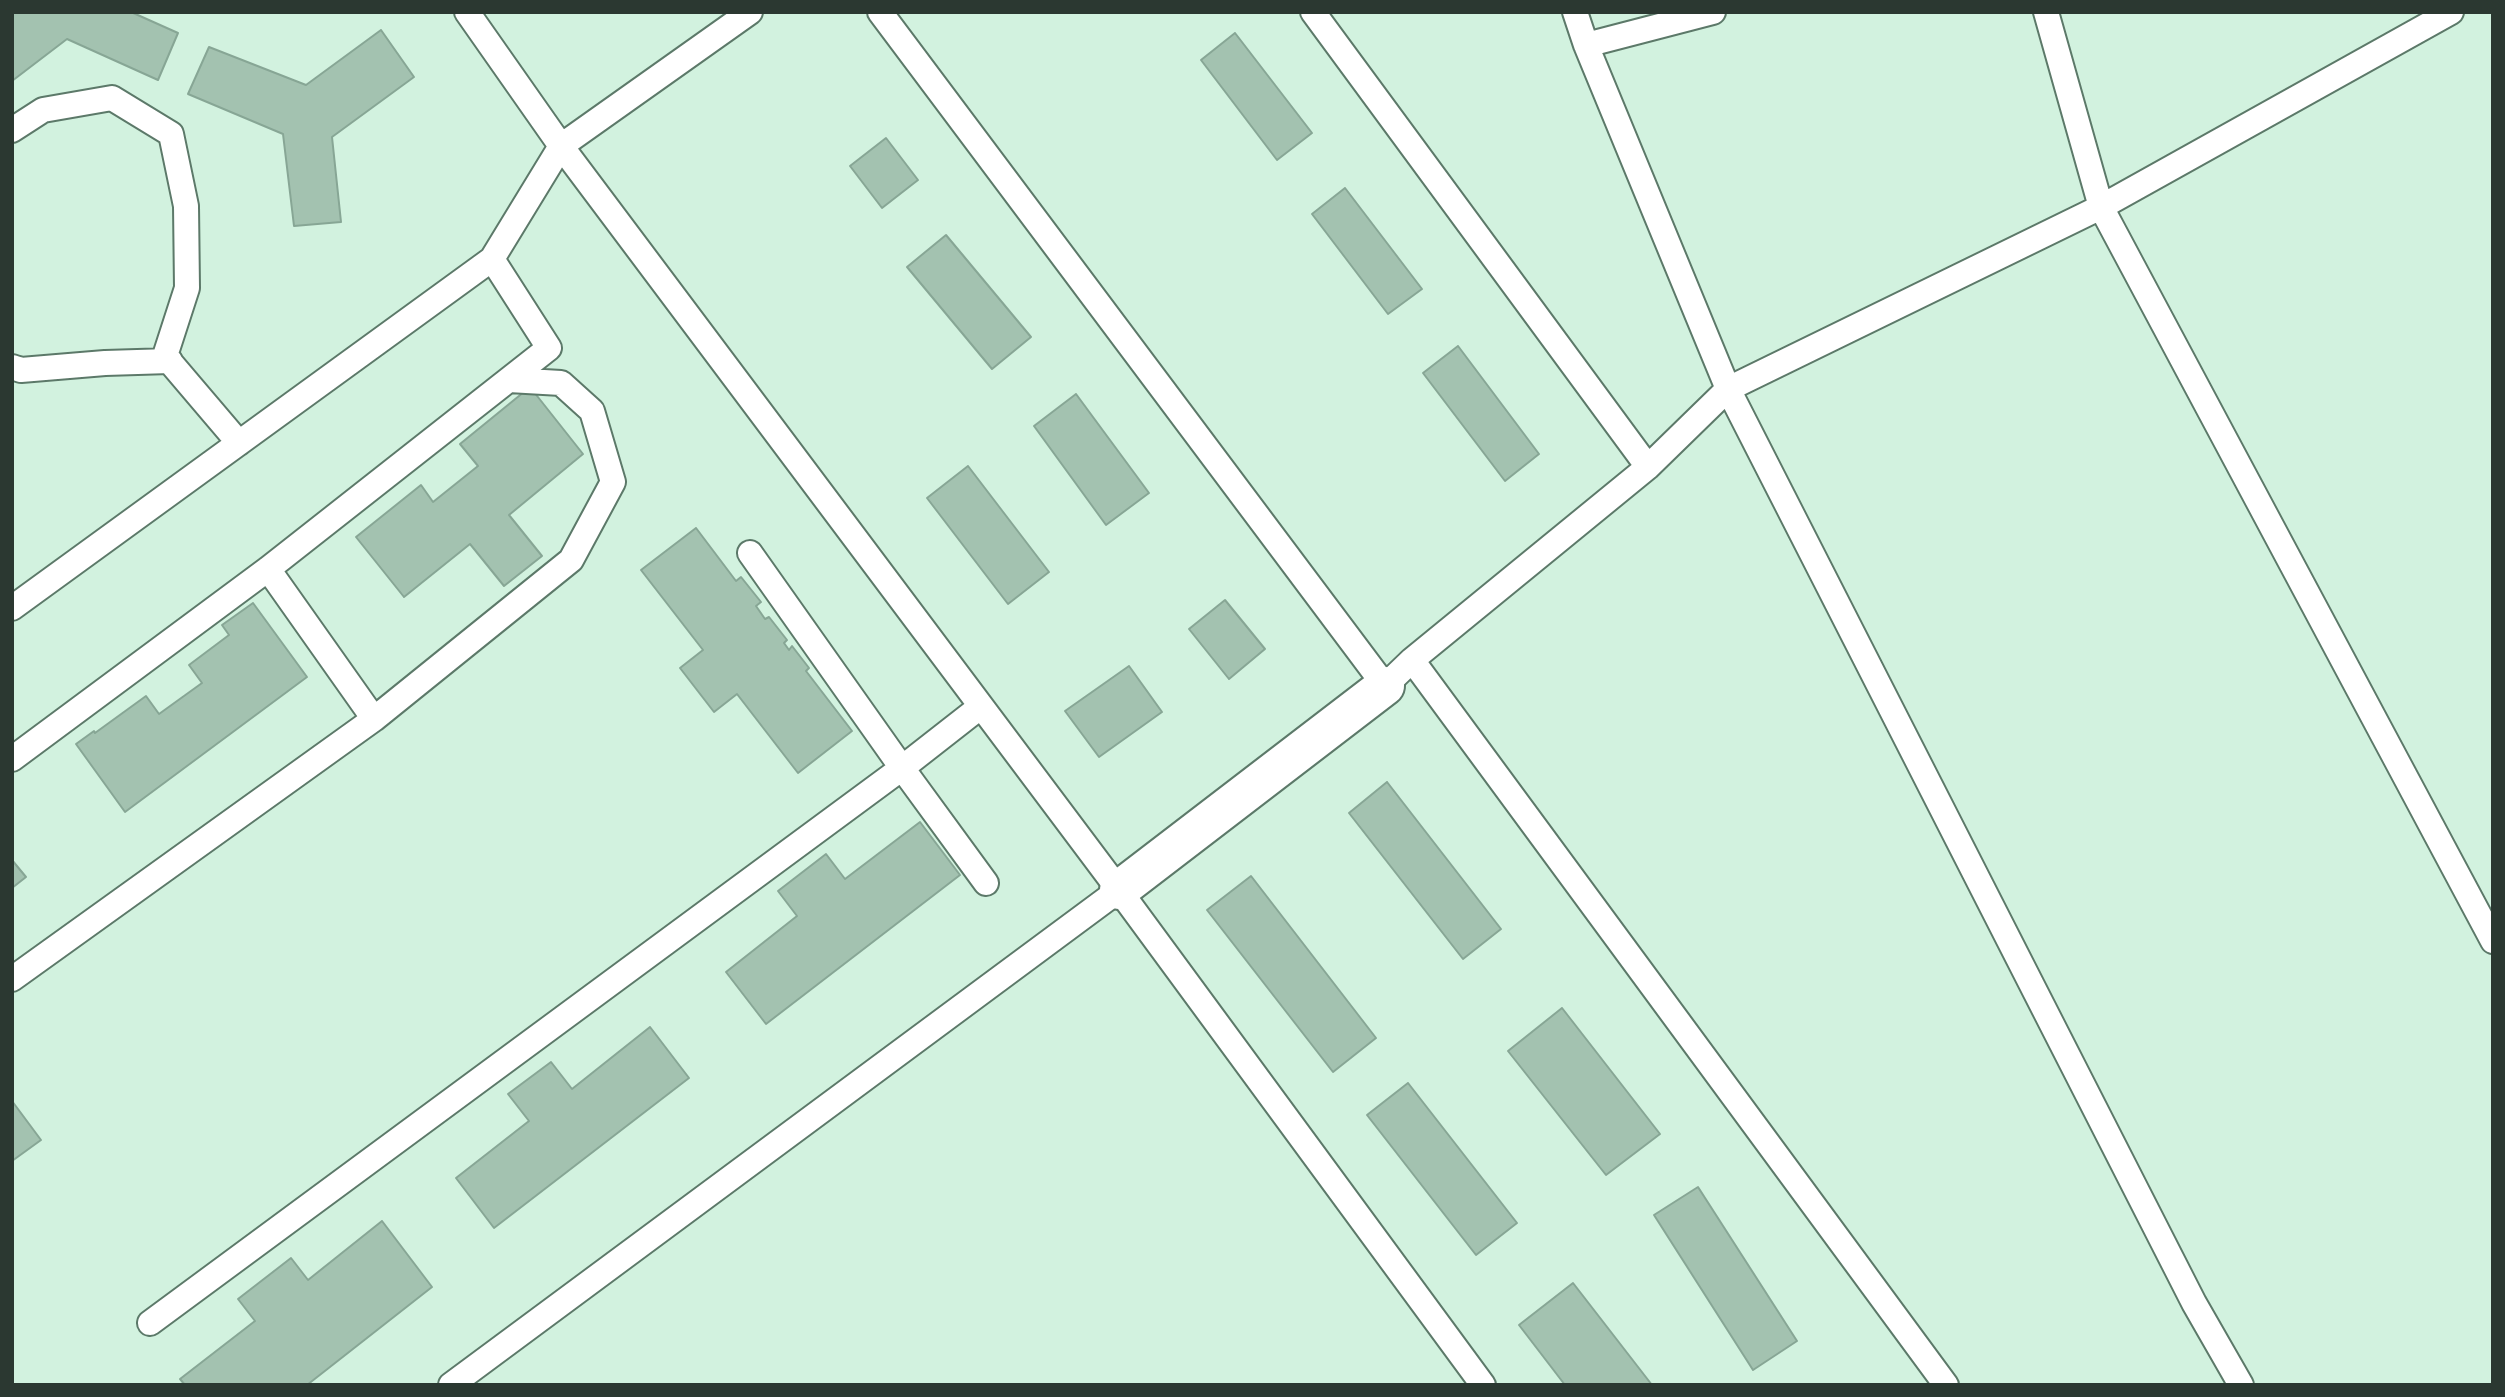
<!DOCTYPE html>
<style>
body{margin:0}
#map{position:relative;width:2505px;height:1397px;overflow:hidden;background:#d2f2df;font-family:"Varela Round",sans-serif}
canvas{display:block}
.frame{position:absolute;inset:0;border:14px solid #2b3831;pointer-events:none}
</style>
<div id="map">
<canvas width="2505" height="1397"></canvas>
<div class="frame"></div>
</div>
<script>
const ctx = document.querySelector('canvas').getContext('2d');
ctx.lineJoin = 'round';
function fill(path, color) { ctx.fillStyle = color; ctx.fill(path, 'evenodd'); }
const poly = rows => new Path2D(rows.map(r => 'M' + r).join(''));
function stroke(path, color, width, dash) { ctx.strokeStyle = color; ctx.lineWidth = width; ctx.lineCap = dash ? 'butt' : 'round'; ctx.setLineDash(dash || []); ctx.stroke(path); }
const building = poly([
 [12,12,131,12,178,33,158,80,67,39,12,81,12,12],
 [381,30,414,77,332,137,341,222,294,226,283,134,188,94,209,47,306,85,381,30],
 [1235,33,1312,133,1277,160,1201,60,1235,33],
 [886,138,918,180,882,208,850,166,886,138],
 [1345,188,1422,289,1388,314,1312,214,1345,188],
 [946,235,1031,337,992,369,907,267,946,235],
 [1458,346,1539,454,1505,481,1423,373,1458,346],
 [530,387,583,454,509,515,542,556,504,586,470,544,404,597,356,537,421,485,433,502,478,466,460,444,530,387],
 [1076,394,1149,493,1106,525,1034,426,1076,394],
 [968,466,1049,572,1008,604,927,498,968,466],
 [696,528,736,581,741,577,761,602,756,606,765,619,769,617,787,640,784,643,789,650,792,646,809,668,806,671,852,731,798,773,737,694,714,712,680,668,703,650,641,570,696,528],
 [1225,600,1265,649,1229,679,1189,629,1225,600],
 [253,603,307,677,125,812,76,744,94,731,95,733,146,696,159,714,202,683,189,665,229,635,222,625,253,603],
 [1129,666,1162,712,1099,757,1065,711,1129,666],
 [1387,782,1501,929,1463,959,1349,813,1387,782],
 [920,822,960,875,766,1024,726,972,797,916,778,891,826,854,845,879,920,822],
 [12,860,26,877,12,888,12,860],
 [1251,876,1376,1038,1333,1072,1207,910,1251,876],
 [1562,1008,1660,1134,1606,1175,1508,1051,1562,1008],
 [650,1027,689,1078,494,1228,456,1178,529,1121,508,1094,551,1062,572,1089,650,1027],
 [1408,1083,1517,1223,1476,1255,1367,1115,1408,1083],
 [12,1101,41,1140,12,1161,12,1101],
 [1698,1187,1797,1341,1753,1370,1654,1215,1698,1187],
 [382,1221,432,1287,307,1385,185,1385,180,1379,255,1321,238,1299,291,1258,308,1280,382,1221],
 [1573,1283,1652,1385,1565,1385,1519,1325,1573,1283]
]);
fill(building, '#a3c2b0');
stroke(building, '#87a695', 2);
const lane = poly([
 [467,12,561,146,1119,890,1483,1385],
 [880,12,1385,686,1412,660],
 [1313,12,1648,467],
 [1575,12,1586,45,1728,389,2194,1303,2241,1385],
 [2046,12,2101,207,2493,941],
 [1586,45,1713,12],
 [12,130,43,110,112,98,171,134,186,206,187,288,165,356,239,443],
 [12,367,21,370,105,363,170,361],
 [750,553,902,768,986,883],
 [12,608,492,259,561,146,750,12],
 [374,719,571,560,613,482,592,411,561,383,509,380],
 [12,759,268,569,549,348,492,259],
 [12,979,374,719,268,569],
 [150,1323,902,768,980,707],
 [451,1385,1119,890],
 [1946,1385,1412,660,1648,467,1728,389,2101,207,2451,12]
]);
const street = poly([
 [1119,890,1385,686]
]);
stroke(lane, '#5c7969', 28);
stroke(street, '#5c7969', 42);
stroke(lane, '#fff', 24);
stroke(street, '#fff', 38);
</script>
